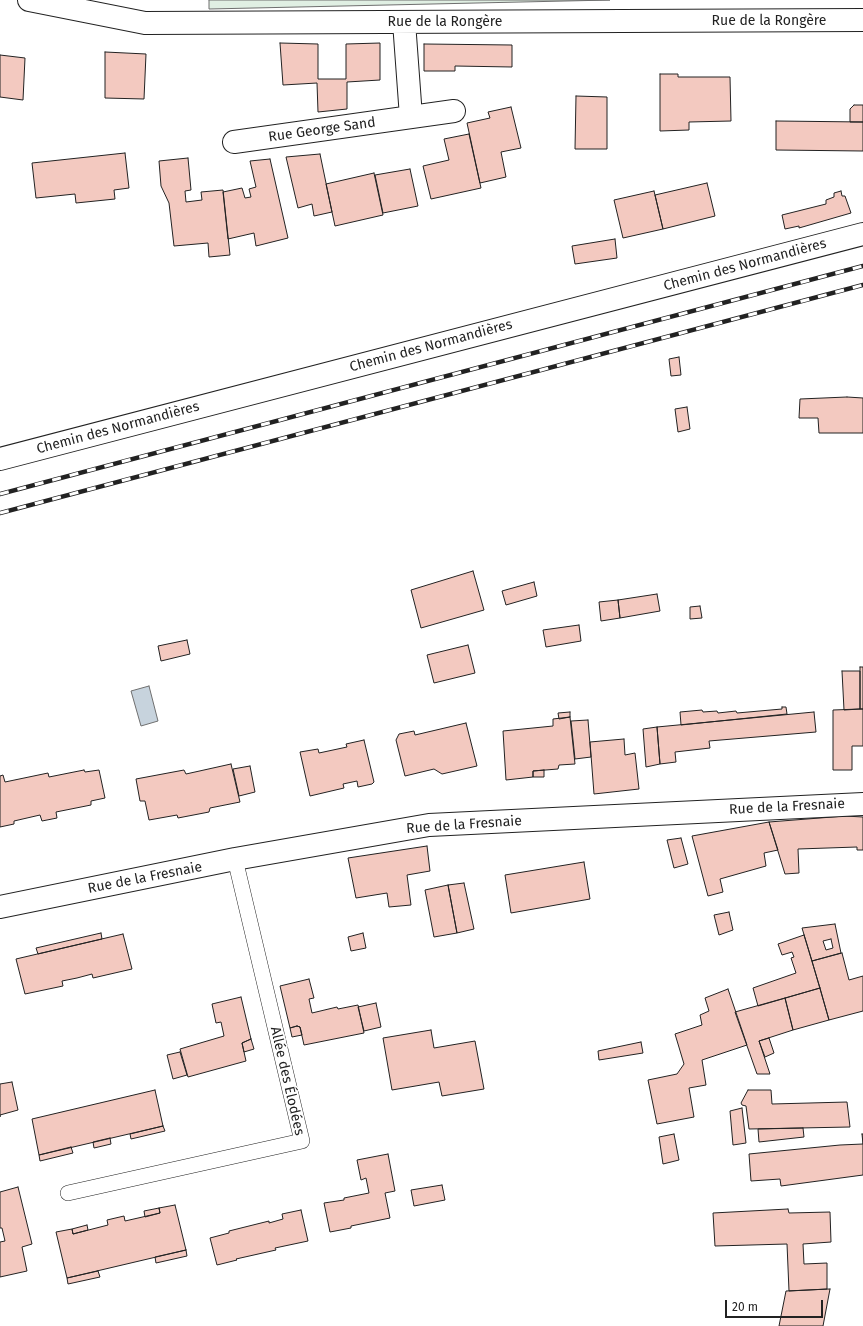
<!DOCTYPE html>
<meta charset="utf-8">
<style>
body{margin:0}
#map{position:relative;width:863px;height:1326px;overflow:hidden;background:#fff;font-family:"Fira Sans",sans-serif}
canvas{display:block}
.scale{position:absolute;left:725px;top:1300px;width:98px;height:18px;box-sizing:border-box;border:2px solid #222;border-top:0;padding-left:5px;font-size:12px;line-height:14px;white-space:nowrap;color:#222;-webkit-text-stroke:3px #fff;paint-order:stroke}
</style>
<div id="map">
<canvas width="863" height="1326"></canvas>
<div class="scale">20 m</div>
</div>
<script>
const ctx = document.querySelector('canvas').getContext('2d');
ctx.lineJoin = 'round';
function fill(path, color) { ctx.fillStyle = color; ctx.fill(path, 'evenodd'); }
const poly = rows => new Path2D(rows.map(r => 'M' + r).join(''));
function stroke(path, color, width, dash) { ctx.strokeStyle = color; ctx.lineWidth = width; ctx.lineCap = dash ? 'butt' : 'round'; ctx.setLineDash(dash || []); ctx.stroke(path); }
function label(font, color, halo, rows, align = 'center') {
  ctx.font = font + ' "Fira Sans",sans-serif'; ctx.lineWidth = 3; ctx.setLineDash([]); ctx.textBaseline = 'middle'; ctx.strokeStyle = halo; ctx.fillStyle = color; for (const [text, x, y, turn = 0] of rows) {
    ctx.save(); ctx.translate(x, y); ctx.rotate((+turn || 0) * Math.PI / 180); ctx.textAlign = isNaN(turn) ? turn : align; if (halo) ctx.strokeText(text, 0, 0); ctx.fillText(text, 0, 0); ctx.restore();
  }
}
const green = poly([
 [209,0,610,0,209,9,209,0]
]);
fill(green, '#e0efe3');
stroke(green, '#6f6f6f', 1);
const water = poly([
 [149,686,158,721,141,726,131,691,149,686]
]);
fill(water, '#c7d3dd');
stroke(water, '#6f6f6f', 1);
const building = poly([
 [280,43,318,44,318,79,346,79,346,44,380,43,380,80,347,82,347,109,318,112,317,83,283,85,280,43],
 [424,44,512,45,512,67,455,66,455,71,424,71,424,44],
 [105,52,146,54,144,99,105,98,105,52],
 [0,55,25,58,23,100,0,97,0,55],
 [660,74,678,74,678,77,730,77,731,121,689,122,689,130,660,131,660,74],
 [576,96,607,97,607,149,575,149,576,96],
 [854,105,863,105,863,122,850,122,850,109,854,105],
 [511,107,521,148,501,152,506,177,480,183,467,123,490,118,488,112,511,107],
 [776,121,863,122,863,151,776,150,776,121],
 [469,134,481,188,431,199,423,166,449,160,444,139,469,134],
 [125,153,129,188,114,190,115,199,76,203,75,194,36,198,32,163,125,153],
 [320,154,332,212,314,216,312,204,298,208,286,157,320,154],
 [188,158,191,190,185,191,186,202,202,200,201,192,223,190,230,255,209,257,208,243,174,246,169,203,161,186,159,161,188,158],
 [270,159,288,238,256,246,254,233,228,239,223,192,242,188,245,198,251,197,249,189,256,187,250,161,270,159],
 [410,169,418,206,383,213,375,175,410,169],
 [374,173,383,215,335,226,326,184,374,173],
 [707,183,715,216,663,229,655,195,707,183],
 [654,191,663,229,623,238,614,200,654,191],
 [841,191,842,196,845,196,851,213,799,228,799,226,785,229,782,215,826,204,826,200,834,197,834,193,841,191],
 [615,239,617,258,575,264,572,246,615,239],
 [679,357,681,375,671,376,669,359,679,357],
 [847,397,863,398,863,433,819,433,818,418,799,418,800,399,847,397],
 [687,407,690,429,678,432,675,409,687,407],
 [473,571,484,610,421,628,411,590,473,571],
 [534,582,537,596,506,605,502,591,534,582],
 [657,594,660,611,620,618,618,600,657,594],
 [618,600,620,618,601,621,599,602,618,600],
 [700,606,702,618,690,619,690,607,700,606],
 [579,625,581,641,546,647,543,630,579,625],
 [187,640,190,654,161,661,158,646,187,640],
 [468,645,475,673,434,683,427,655,468,645],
 [860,667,863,667,863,709,860,709,860,667],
 [842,671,860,671,860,709,844,710,842,671],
 [782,707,786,707,787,714,681,725,680,712,702,710,703,712,717,711,718,713,736,711,737,713,782,709,782,707],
 [860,709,863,709,863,746,852,746,852,770,833,770,833,710,860,709],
 [570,712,570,717,559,719,558,713,570,712],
 [814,712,816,732,709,741,710,748,675,752,676,762,660,764,657,727,814,712],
 [570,717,575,764,559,765,558,769,533,771,533,777,506,780,503,731,553,726,553,719,570,717],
 [588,720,591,757,575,759,571,721,588,720],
 [466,723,477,766,442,774,434,769,405,776,396,740,399,734,414,731,415,735,466,723],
 [657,727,660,764,646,767,643,729,657,727],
 [624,739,625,755,635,753,639,789,594,794,590,742,624,739],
 [364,740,374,782,372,784,358,787,357,781,343,784,344,788,310,796,300,752,318,749,319,753,347,747,346,744,364,740],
 [231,764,240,802,210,808,209,812,178,818,177,815,149,820,145,801,140,801,136,779,184,770,186,774,231,764],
 [250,766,255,792,239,796,233,769,250,766],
 [84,770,85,772,99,770,105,798,91,801,91,805,56,812,57,818,42,821,40,815,14,821,14,824,0,827,0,776,3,775,5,782,48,773,49,777,84,770],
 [544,770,544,777,533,777,533,771,544,770],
 [845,816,863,817,863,850,857,850,857,847,798,849,799,873,785,874,769,822,845,816],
 [769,822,778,850,764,853,766,866,720,879,723,892,708,896,692,836,769,822],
 [681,838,688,864,674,868,667,840,681,838],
 [427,846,430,871,407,875,411,905,389,907,387,893,356,898,348,858,427,846],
 [584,862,590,899,511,913,505,875,584,862],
 [464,883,474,929,457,933,448,885,464,883],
 [448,885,457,933,434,937,425,890,448,885],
 [729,912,733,930,719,935,714,915,729,912],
 [835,924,841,953,812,961,802,928,835,924],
 [831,939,833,948,826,950,823,941,831,939],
 [101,933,102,939,38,954,36,948,101,933],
 [363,933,366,948,351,951,348,937,363,933],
 [123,934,132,969,93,978,92,974,77,978,62,981,63,986,25,994,16,959,123,934],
 [804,935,820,988,758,1006,753,988,796,973,791,958,794,957,792,952,782,955,778,944,804,935],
 [842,953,849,980,863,976,863,1011,829,1020,812,961,842,953],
 [309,979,314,998,309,999,312,1013,337,1007,338,1009,358,1005,364,1033,304,1045,300,1027,297,1026,290,1028,280,986,309,979],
 [820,988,829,1020,793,1030,785,998,820,988],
 [728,989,747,1045,702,1060,706,1085,689,1088,694,1117,657,1124,648,1080,677,1074,684,1064,675,1034,702,1025,700,1015,709,1011,705,998,728,989],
 [241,997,251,1039,242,1043,246,1061,188,1077,180,1049,224,1036,221,1022,216,1023,212,1004,241,997],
 [785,998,793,1030,759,1041,770,1074,757,1074,735,1012,785,998],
 [376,1003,381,1027,364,1031,358,1007,376,1003],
 [297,1026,300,1027,302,1035,292,1037,290,1028,297,1026],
 [431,1030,434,1048,475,1041,484,1089,442,1096,439,1082,392,1090,383,1038,431,1030],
 [769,1038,774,1053,765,1057,759,1041,769,1038],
 [251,1039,254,1049,244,1052,242,1043,251,1039],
 [641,1042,643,1053,599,1060,598,1051,641,1042],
 [180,1052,187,1075,173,1079,167,1055,180,1052],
 [12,1082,18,1110,0,1115,0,1117,0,1084,12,1082],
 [155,1090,163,1126,39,1155,32,1119,155,1090],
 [748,1090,771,1090,772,1104,847,1102,850,1127,749,1129,746,1106,742,1105,741,1103,748,1090],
 [742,1108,746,1143,733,1145,730,1111,742,1108],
 [163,1126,165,1131,131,1139,130,1134,163,1126],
 [803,1128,804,1137,759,1142,758,1129,803,1128],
 [674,1134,679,1160,663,1164,659,1137,674,1134],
 [862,1134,863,1134,863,1175,781,1186,780,1179,751,1181,749,1154,840,1145,863,1144,862,1134],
 [110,1138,111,1144,94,1148,93,1142,110,1138],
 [71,1147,73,1153,40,1161,39,1155,71,1147],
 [388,1154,395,1191,385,1193,390,1218,351,1226,351,1228,330,1232,324,1203,344,1200,344,1198,369,1193,366,1178,361,1180,357,1160,388,1154],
 [442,1185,445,1200,414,1206,411,1190,442,1185],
 [18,1187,32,1244,22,1247,27,1271,0,1277,0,1242,5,1241,2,1228,0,1228,0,1192,18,1187],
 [175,1205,186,1250,67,1278,56,1232,72,1229,73,1234,108,1225,107,1220,124,1216,125,1221,160,1213,159,1208,175,1205],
 [159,1208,160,1213,145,1217,144,1211,159,1208],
 [788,1209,789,1213,830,1212,831,1242,803,1244,804,1264,827,1263,827,1289,789,1291,787,1244,715,1246,713,1213,788,1209],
 [301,1210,308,1241,275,1248,276,1250,236,1259,237,1260,217,1265,210,1238,229,1233,229,1231,269,1221,269,1223,283,1219,282,1214,301,1210],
 [87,1225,88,1230,73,1234,72,1229,87,1225],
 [186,1250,187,1256,156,1263,155,1257,186,1250],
 [98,1271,100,1277,68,1284,67,1278,98,1271],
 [830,1289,823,1326,779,1326,786,1291,830,1289]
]);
fill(building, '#f3c9c0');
stroke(building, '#222', 1);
const lane = poly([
 [68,1193,302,1141,235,859]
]);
const street = poly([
 [29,0,145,23,863,20],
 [404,22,411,117],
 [234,142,454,111],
 [0,459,863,234],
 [0,907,235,859,429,825,863,804]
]);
stroke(lane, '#222', 16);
stroke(street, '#222', 24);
stroke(lane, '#fff', 15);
stroke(street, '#fff', 22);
const rail = poly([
 [0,494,863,266],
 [0,513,863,285]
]);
stroke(rail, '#222', 4.5);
stroke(rail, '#fff', 3, [9]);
label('14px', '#222', '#fff', [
 ["Rue de la Rongère",769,21],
 ["Rue de la Rongère",445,22],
 ["Rue George Sand",322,130,-8],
 ["Chemin des Normandières",745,265,-15],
 ["Chemin des Normandières",431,346,-15],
 ["Chemin des Normandières",118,428,-15],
 ["Rue de la Fresnaie",787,807,-3],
 ["Rue de la Fresnaie",464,825,-4],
 ["Rue de la Fresnaie",145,878,-11],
 ["Allée des Élodées",287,1081,77]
]);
</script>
